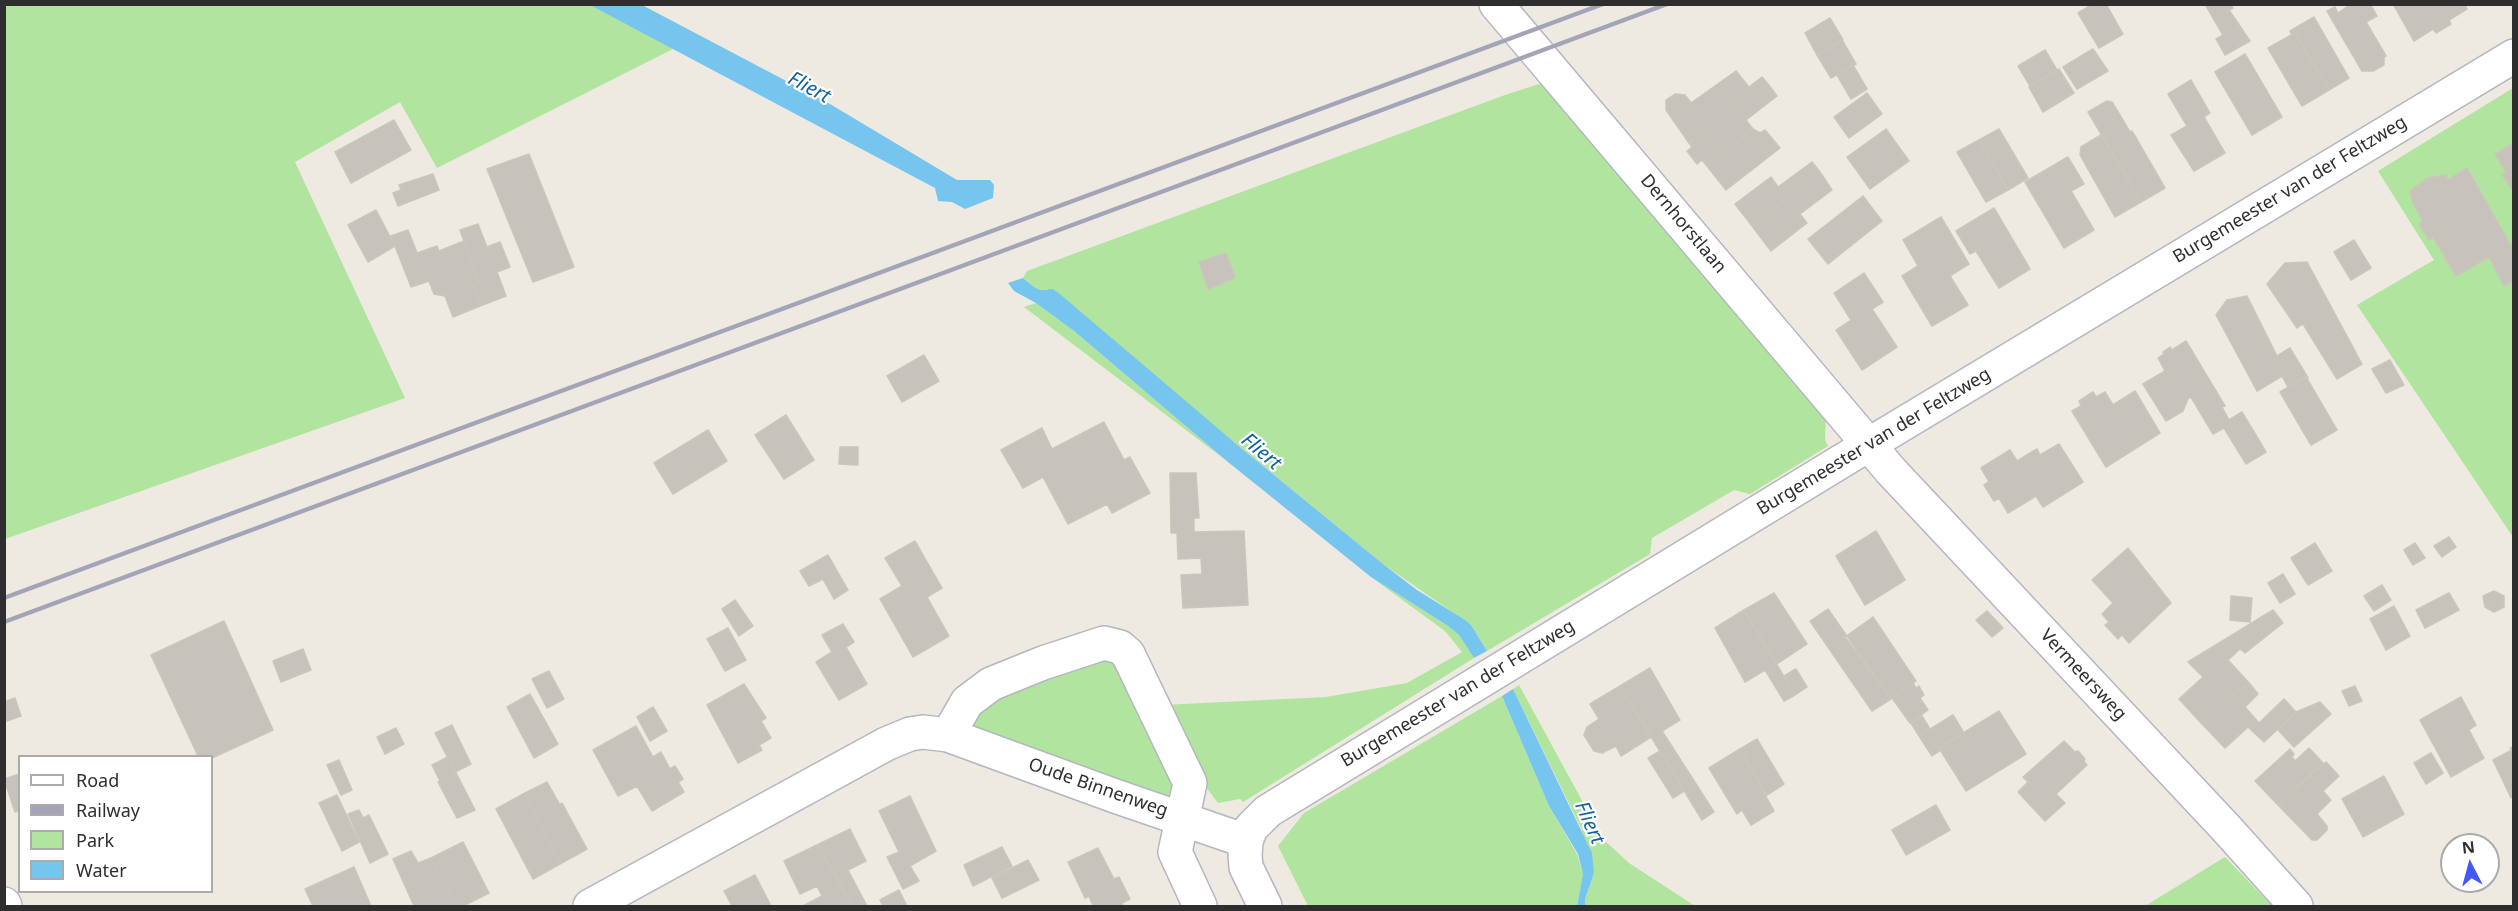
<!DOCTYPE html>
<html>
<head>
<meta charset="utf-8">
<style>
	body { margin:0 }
	#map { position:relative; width:2518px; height:911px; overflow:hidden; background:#eee9e1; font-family:"Noto Sans",sans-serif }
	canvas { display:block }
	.frame { position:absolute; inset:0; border:6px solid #2e2e2e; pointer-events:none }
	.legend { position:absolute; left:18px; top:755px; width:195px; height:138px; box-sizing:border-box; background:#fff; border:2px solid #ababab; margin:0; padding:8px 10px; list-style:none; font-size:18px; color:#2e2e2e }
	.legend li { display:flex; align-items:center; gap:12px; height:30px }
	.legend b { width:30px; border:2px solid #ababab }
	.north { position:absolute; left:2440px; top:833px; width:60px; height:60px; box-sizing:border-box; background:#fff; border:2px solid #ababab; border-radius:50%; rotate:354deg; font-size:16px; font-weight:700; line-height:24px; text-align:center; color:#2e2e2e }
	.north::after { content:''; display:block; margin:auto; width:21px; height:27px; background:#4458f8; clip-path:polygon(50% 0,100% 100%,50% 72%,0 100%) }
</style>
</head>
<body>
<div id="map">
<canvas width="2518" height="911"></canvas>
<div class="frame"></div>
<ul class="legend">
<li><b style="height:8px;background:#fff"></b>Road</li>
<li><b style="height:8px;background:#a3a4b7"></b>Railway</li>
<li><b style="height:16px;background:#b1e49e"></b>Park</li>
<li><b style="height:16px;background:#76c5ee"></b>Water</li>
</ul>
<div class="north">N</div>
</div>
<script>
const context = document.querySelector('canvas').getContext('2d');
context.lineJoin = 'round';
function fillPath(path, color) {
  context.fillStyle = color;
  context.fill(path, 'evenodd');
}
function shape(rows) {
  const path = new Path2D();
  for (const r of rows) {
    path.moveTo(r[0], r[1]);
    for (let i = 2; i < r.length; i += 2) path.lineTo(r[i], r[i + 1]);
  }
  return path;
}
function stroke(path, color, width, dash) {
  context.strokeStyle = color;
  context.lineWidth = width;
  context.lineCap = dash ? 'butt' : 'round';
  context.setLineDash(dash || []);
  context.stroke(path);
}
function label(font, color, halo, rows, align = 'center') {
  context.font = font + ' "Noto Sans",sans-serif';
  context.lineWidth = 4.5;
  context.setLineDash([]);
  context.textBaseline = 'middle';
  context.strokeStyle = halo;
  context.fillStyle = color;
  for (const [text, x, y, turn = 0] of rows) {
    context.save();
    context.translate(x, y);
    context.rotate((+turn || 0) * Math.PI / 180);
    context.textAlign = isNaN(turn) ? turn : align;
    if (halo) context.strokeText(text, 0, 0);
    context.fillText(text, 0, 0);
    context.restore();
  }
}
const green = shape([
	[4,5,590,5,675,48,437,168,400,102,295,162,405,398,5,539],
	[1546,77,1826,412,1825,440,1828,446,1750,494,1734,490,1652,538,1650,554,1487,651,1471,625,1383,564,1047,289,1040,290,1034,287,1023,278,1027,271,1505,95,1539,84],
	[2513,88,2513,537,2357,305,2434,260,2378,171],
	[1036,303,1074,331,1228,462,1024,307],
	[1371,577,1448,626,1459,635,1474,658,1243,802,1240,799,1218,803,1200,779,1163,705,1326,697,1407,683,1462,652,1445,631],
	[1118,655,1180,783,1176,800,969,726,984,695],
	[1519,685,1603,839,1629,863,1695,906,1585,906,1585,899,1594,873,1581,828,1513,689],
	[1502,696,1549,806,1577,854,1583,874,1577,906,1308,906,1278,846,1304,813],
	[2225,857,2272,906,2144,906,2145,906]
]);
const water = shape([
	[590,5,642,5,830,104,957,180,990,180,994,185,993,198,965,209,952,202,938,201,935,188],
	[1023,278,1034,287,1040,290,1053,289,1061,295,1241,448,1383,564,1417,590,1465,620,1471,625,1487,651,1474,658,1459,635,1448,626,1371,577,1228,462,1074,331,1036,303,1014,291,1008,283],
	[1513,689,1592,853,1594,873,1585,899,1585,906,1577,906,1583,874,1578,854,1549,806,1502,696]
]);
const building = shape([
	[2093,4,2106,4,2123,34,2099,48,2078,13,2093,4],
	[2205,4,2231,4,2233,8,2229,10,2250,41,2225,55,2216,39,2223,35,2205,4],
	[2370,4,2377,16,2366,22,2386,56,2384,57,2384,65,2373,71,2362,71,2327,11,2335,7,2338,13,2351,4,2370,4],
	[2393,4,2465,4,2467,9,2449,20,2451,24,2436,33,2433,29,2414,41,2393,4],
	[2314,17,2349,78,2329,90,2295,33,2292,35,2290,31,2314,17],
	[1830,18,1843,40,1817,55,1805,33,1830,18],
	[2295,33,2329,90,2302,106,2268,48,2295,33],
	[1842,40,1856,64,1831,78,1817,55,1842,40],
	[2093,49,2108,71,2077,89,2063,67,2093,49],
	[2045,50,2057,70,2030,86,2018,66,2045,50],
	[2245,54,2282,117,2252,135,2215,72,2245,54],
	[1853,65,1867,89,1851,99,1837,75,1853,65],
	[2059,69,2074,93,2043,112,2029,87,2059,69],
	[1736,71,1749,87,1762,77,1768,84,1689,143,1666,110,1666,100,1675,94,1685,95,1691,103,1736,71],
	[2191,80,2210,113,2204,117,2225,153,2194,171,2171,135,2187,126,2168,94,2191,80],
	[1768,84,1777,96,1746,120,1753,129,1707,166,1702,160,1697,164,1687,151,1692,147,1689,143,1768,84],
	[1867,93,1882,114,1849,138,1834,117,1867,93],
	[2107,101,2112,102,2130,132,2132,131,2165,188,2141,202,2088,112,2107,101],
	[394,120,411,150,351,183,335,152,394,120],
	[1753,129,1760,133,1765,130,1780,148,1726,190,1707,166,1753,129],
	[1886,129,1909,161,1870,189,1847,157,1886,129],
	[1999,129,2028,178,2008,190,1979,140,1999,129],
	[2101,135,2141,202,2115,217,2080,155,2081,147,2101,135],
	[1979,140,2008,190,1986,202,1957,152,1979,140],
	[2514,143,2514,189,2512,190,2502,174,2506,172,2495,154,2514,143],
	[529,154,574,267,533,282,487,169,529,154],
	[2068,157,2084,184,2071,191,2094,230,2064,248,2025,182,2068,157],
	[1812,162,1820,172,1752,226,1735,204,1771,177,1778,187,1812,162],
	[2467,168,2514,251,2514,280,2504,286,2489,257,2456,276,2433,237,2429,240,2419,224,2423,221,2413,203,2410,191,2427,178,2446,175,2448,180,2467,168],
	[1820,172,1832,190,1800,214,1807,223,1771,251,1752,226,1820,172],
	[433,174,439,190,398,206,393,193,401,190,399,185,433,174],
	[1863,196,1882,221,1828,264,1808,239,1863,196],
	[1994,208,2030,269,1999,288,1976,251,1970,254,1956,231,1994,208],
	[376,210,395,246,368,262,348,225,376,210],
	[1941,217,1969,264,1950,276,1968,305,1932,326,1902,276,1918,266,1903,240,1941,217],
	[478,224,487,247,500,242,510,267,497,272,506,296,480,306,474,287,479,282,460,230,478,224],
	[408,230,417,253,437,246,439,251,464,241,479,282,474,287,480,306,453,317,445,296,434,294,429,281,411,287,391,236,408,230],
	[2354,240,2371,268,2351,280,2334,252,2354,240],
	[1226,253,1235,278,1208,289,1199,262,1226,253],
	[2307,262,2362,364,2337,379,2303,324,2297,328,2267,284,2285,263,2307,262],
	[1864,273,1883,302,1872,309,1897,347,1862,370,1836,330,1851,320,1834,293,1864,273],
	[2247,296,2277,356,2290,348,2308,378,2306,377,2288,387,2282,376,2257,391,2216,315,2227,300,2247,296],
	[2186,341,2225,406,2222,407,2229,420,2242,412,2266,452,2246,464,2224,428,2213,434,2191,397,2188,399,2183,411,2166,421,2143,384,2165,371,2158,358,2164,354,2163,352,2170,347,2172,350,2186,341],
	[924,355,939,381,902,402,887,376,924,355],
	[2390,360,2404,385,2386,393,2372,369,2390,360],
	[2306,377,2337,430,2311,445,2280,392,2306,377],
	[2135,391,2160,433,2106,467,2072,411,2081,406,2079,401,2093,392,2096,397,2105,392,2113,405,2135,391],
	[786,415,814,460,784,479,755,435,786,415],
	[1104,422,1124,460,1130,457,1150,493,1112,513,1107,504,1068,524,1043,477,1023,488,1001,450,1042,428,1052,449,1104,422],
	[708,430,727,461,673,494,654,463,708,430],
	[2059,444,2083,482,2043,507,2036,496,2008,513,1999,498,1994,501,1984,485,1989,482,1981,468,2010,450,2017,461,2037,449,2040,455,2059,444],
	[840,447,858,447,858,465,839,464,840,447],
	[1170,473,1196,473,1199,518,1194,518,1194,532,1244,531,1248,605,1183,608,1181,575,1202,574,1201,558,1178,559,1177,533,1171,533,1170,473],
	[1876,531,1905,580,1865,605,1836,556,1876,531],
	[2449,537,2456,547,2442,557,2434,546,2449,537],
	[915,541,942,588,927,597,949,636,913,657,880,599,902,586,885,558,915,541],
	[2315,543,2332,571,2308,585,2291,558,2315,543],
	[2415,543,2425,558,2413,565,2404,550,2415,543],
	[2128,548,2171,603,2129,643,2122,635,2118,639,2105,625,2109,622,2102,614,2113,603,2092,580,2128,548],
	[828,555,848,590,834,599,823,579,809,586,800,571,828,555],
	[2283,574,2295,594,2280,603,2268,583,2283,574],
	[2382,585,2391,600,2374,611,2364,596,2382,585],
	[2494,591,2504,596,2504,607,2494,612,2485,607,2483,596,2494,591],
	[1774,593,1807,644,1777,664,1744,610,1774,593],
	[2449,593,2459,610,2425,628,2416,610,2449,593],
	[2231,596,2252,598,2250,622,2230,620,2231,596],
	[735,600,753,626,739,636,722,609,735,600],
	[2394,606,2410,636,2386,650,2370,619,2394,606],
	[1828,609,1891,699,1872,711,1810,621,1828,609],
	[1744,610,1795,695,1784,701,1765,670,1745,682,1715,628,1744,610],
	[2273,610,2283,623,2245,653,2240,649,2228,660,2250,684,2233,694,2202,724,2179,699,2203,677,2188,662,2273,610],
	[1987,611,2003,628,1992,637,1976,620,1987,611],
	[1873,617,1916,681,1891,699,1845,637,1873,617],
	[224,621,273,730,212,758,198,756,151,655,224,621],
	[843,624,854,642,846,647,867,684,839,700,816,662,832,652,822,635,843,624],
	[728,628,746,660,725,671,707,639,728,628],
	[303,649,311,670,281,682,273,661,303,649],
	[1650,668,1680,720,1662,731,1714,812,1702,820,1620,686,1650,668],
	[1796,669,1807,687,1795,695,1784,676,1796,669],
	[549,671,564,699,547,708,532,679,549,671],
	[1913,683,1916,688,1919,686,1924,695,1920,698,1928,710,1910,723,1892,698,1913,683],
	[744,684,766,718,761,721,771,738,759,745,762,750,738,763,707,705,744,684],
	[2250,684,2258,694,2245,707,2259,723,2284,699,2296,712,2264,742,2248,727,2225,748,2202,724,2233,694,2250,684],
	[1620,686,1651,737,1621,756,1616,746,1602,753,1594,751,1584,735,1587,727,1599,719,1590,704,1620,686],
	[2355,686,2362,701,2349,706,2342,691,2355,686],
	[530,694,558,744,534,758,507,707,530,694],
	[2461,697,2476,725,2469,730,2484,758,2451,777,2420,720,2461,697],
	[15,698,21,716,4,722,4,702,15,698],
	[2320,702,2331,714,2294,747,2278,730,2296,712,2320,702],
	[653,707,667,731,650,741,637,717,653,707],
	[1999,711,2026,754,1966,791,1939,748,1999,711],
	[1953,715,1964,733,1939,748,1941,750,1932,756,1919,736,1953,715],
	[1922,716,1930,729,1919,736,1911,723,1922,716],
	[452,725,471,764,455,772,435,733,452,725],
	[636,726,653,757,661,752,670,769,675,766,683,779,678,782,684,792,652,811,637,786,618,796,593,750,636,726],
	[396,728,404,744,385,754,377,737,396,728],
	[1757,739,1784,784,1767,795,1740,749,1757,739],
	[2064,741,2075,752,2078,751,2085,759,2084,762,2087,765,2056,794,2065,803,2045,821,2018,792,2028,782,2023,777,2064,741],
	[2514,747,2514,796,2511,798,2493,760,2512,750,2510,748,2514,747],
	[2309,748,2323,763,2278,805,2255,781,2290,749,2294,754,2292,757,2295,761,2309,748],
	[1740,749,1774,811,1751,825,1742,810,1737,814,1709,768,1740,749],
	[1660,751,1684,791,1673,798,1648,758,1660,751],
	[2431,753,2443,773,2426,784,2414,763,2431,753],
	[448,757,475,810,457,818,438,782,440,781,432,765,448,757],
	[339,760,352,790,341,795,327,765,339,760],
	[2326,762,2339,776,2323,791,2331,800,2317,814,2327,826,2327,830,2317,840,2312,840,2278,805,2326,762],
	[20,774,20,810,15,812,4,779,20,774],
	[2384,776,2404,814,2363,837,2342,799,2384,776],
	[547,782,560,805,562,803,587,849,560,864,525,793,547,782],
	[525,793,560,864,533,879,496,809,525,793],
	[337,795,359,842,342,851,319,803,337,795],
	[910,796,936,851,910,866,919,881,903,889,887,857,899,852,879,811,910,796],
	[1936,805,1950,830,1906,855,1892,830,1936,805],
	[359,810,363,818,369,815,388,854,370,863,348,814,359,810],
	[850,829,866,861,848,870,867,906,852,906,817,845,850,829],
	[463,842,489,893,463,906,456,906,431,858,463,842],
	[817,845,843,889,852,906,803,906,822,896,817,886,800,894,784,861,817,845],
	[1002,847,1012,866,973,886,964,865,1002,847],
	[1098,848,1114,879,1119,877,1130,899,1122,903,1123,906,1093,906,1089,896,1085,898,1068,862,1098,848],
	[411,851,418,863,431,858,456,906,414,906,393,859,411,851],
	[1028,860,1039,880,1002,898,992,878,1028,860],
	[354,867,371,906,313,906,305,889,354,867],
	[755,875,771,906,732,906,724,891,755,875],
	[899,890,907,906,883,906,880,900,899,890]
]);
const minor = shape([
	[1496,4,1891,471,2226,828,2296,906],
	[948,735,967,702,991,684,1043,663,1104,643,1120,647,1128,654,1190,783,1175,852,1200,906],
	[4,904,5,906],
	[590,906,886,744,910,734,923,732,948,735,1115,796,1246,841],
	[1265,906,1246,867,1245,855,1246,841,1251,828,1268,811,1868,445,2514,56]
]);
const rail = shape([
	[4,598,1603,4],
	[4,622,1667,4]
]);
const streetNames = [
	["Burgemeester van der Feltzweg",2290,190,-31],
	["Dernhorstlaan",1683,224,50],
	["Burgemeester van der Feltzweg",1874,442,-31],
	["Vermeersweg",2083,675,47],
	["Burgemeester van der Feltzweg",1458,694,-31],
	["Oude Binnenweg",1098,788,19]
];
const waterNames = [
	["Fliert",809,88,28],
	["Fliert",1261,452,40],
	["Fliert",1589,823,66]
];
fillPath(green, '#b1e49e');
fillPath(water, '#76c5ee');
fillPath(building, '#c7c3bc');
stroke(building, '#cac6ba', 1.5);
stroke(minor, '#b4b6c0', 36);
stroke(minor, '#fff', 33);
stroke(rail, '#a3a4b7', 4.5);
label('18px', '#2e2e2e', '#fff', streetNames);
label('italic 20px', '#0f63a0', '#fff', waterNames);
</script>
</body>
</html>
